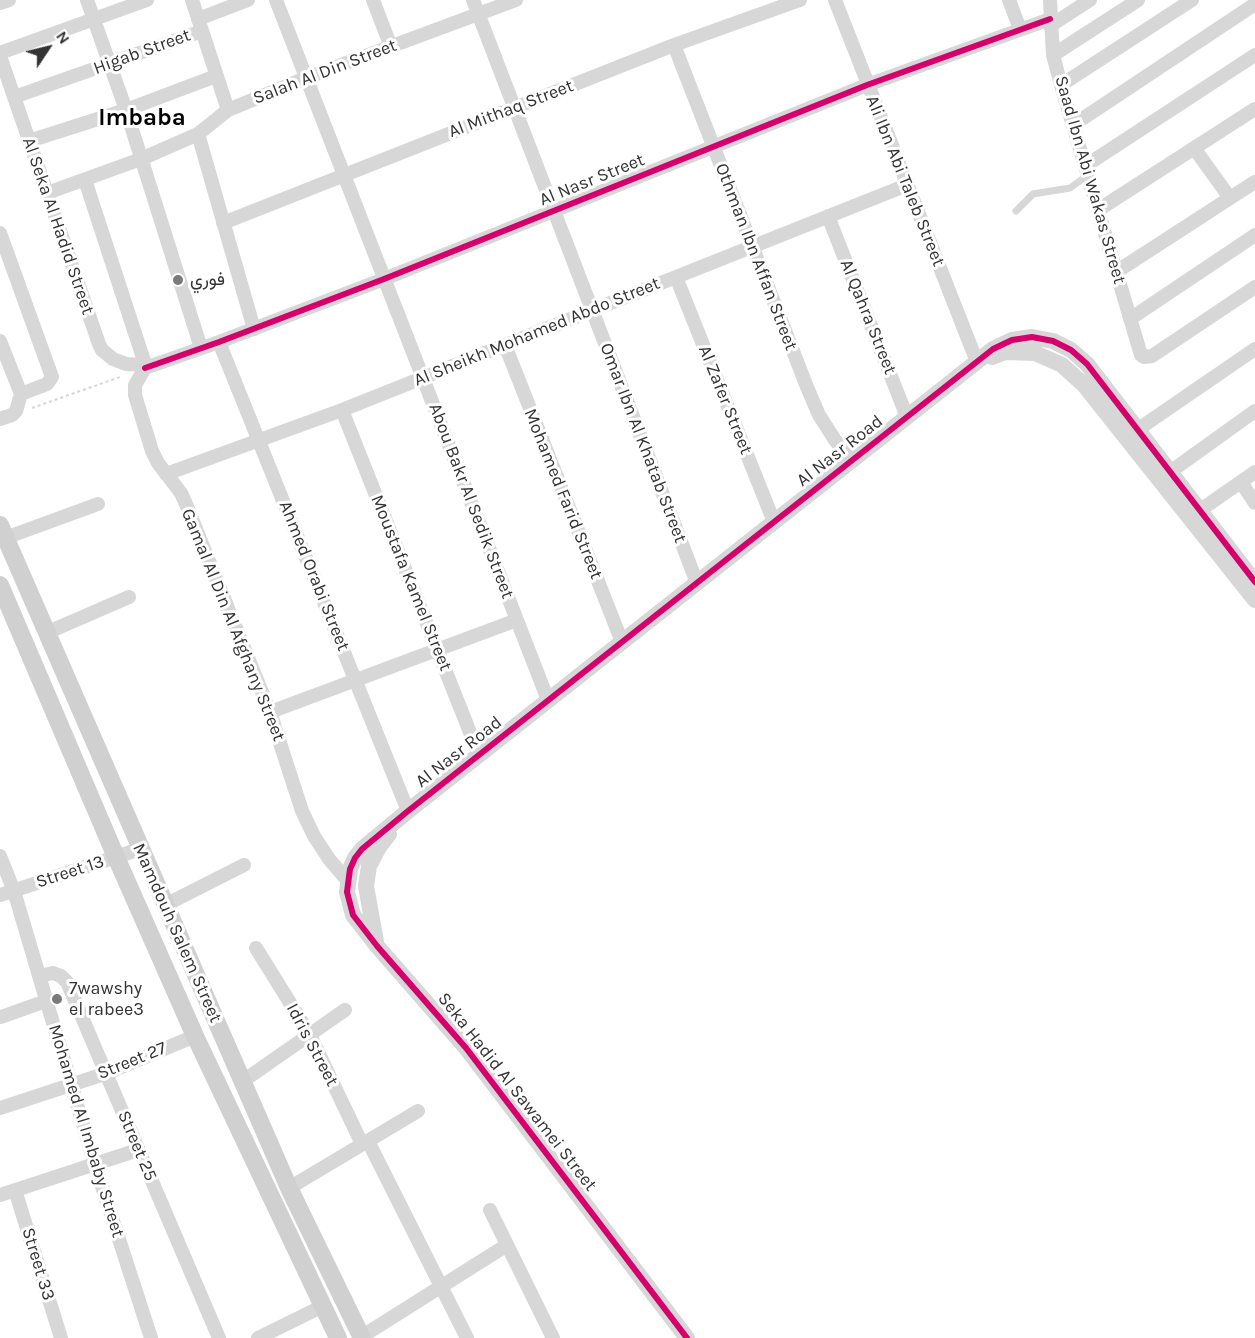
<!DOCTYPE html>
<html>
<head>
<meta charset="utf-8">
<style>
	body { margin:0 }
	#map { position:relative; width:1255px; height:1338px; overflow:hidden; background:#fff; font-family:Karla,sans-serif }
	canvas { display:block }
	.north { position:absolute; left:18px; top:18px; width:60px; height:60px; -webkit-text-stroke:4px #fff; paint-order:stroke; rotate:55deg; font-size:16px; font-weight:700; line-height:24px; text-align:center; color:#333 }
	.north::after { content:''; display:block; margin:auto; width:21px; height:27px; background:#333; clip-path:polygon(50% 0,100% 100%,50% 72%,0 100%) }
</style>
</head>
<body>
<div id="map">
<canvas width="1255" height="1338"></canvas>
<div class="north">N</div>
</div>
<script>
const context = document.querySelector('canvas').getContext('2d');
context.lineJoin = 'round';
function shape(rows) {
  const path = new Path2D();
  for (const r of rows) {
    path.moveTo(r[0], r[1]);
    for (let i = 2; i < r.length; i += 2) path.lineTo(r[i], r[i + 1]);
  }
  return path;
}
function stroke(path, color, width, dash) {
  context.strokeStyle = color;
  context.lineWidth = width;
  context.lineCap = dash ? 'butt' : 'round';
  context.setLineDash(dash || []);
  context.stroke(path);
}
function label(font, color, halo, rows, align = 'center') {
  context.font = font + ' Karla,Vazirmatn,sans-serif';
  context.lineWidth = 6;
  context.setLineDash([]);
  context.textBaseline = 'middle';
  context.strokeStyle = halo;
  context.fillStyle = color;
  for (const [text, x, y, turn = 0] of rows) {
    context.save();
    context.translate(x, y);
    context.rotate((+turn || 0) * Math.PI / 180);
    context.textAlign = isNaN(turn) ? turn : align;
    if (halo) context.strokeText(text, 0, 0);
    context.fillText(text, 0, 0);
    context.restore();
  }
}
const path = shape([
	[32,408,120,377]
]);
const service = shape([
	[1016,211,1033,194,1070,188,1088,175]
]);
const minor = shape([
	[87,0,126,110,201,348],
	[192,0,228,110],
	[276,0,548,700],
	[373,0,391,47],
	[473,0,697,583],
	[835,0,977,362],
	[1009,0,1020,29],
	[1050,0,1053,55,1061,85,1141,355,1144,357,1152,356,1255,287],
	[0,3,9,0],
	[198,19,248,0],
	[1050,26,1090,0],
	[674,45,807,387,819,415,835,440,851,461],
	[0,53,147,0],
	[1053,55,1138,0],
	[0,56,99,344,102,350,113,359,126,364,143,365,145,368],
	[1061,85,1192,0],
	[14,97,202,31],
	[1073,125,1255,4],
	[198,134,254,329],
	[29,141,126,110,216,76],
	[1194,148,1230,198],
	[1085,166,1255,55],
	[85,180,146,367],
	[47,193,141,159,198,134,228,110,306,78,516,0],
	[1098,210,1255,109],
	[828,216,907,417],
	[223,223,674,45,800,0],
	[0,233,52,377,47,384,21,394],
	[1116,272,1255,182],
	[676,277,774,522],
	[1130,319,1255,235],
	[0,341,21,394,16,411,12,415,0,419],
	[219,342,408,811],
	[505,345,622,642],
	[145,368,219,342,384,279,867,85,1050,19],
	[145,368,135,385,135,395,152,451,158,463,181,493,186,504,270,712,302,811,314,836,329,859,347,880],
	[342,410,479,755],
	[1137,430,1255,349],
	[1170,472,1255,411],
	[166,474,342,410,907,185],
	[1241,482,1255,503],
	[1199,511,1255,472],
	[5,538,98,504],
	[46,633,129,597],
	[270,712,517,620],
	[0,856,14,891,95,1165,151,1338],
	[0,895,140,849],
	[165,905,244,865],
	[256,948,310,1035,362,1144],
	[39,976,53,973,61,976,67,982,219,1338],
	[1,1017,46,1001],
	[243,1081,345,1010],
	[0,1108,107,1073,195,1036],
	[368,1141,467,1338],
	[289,1188,418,1111],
	[15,1190,61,1338],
	[0,1195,138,1150],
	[490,1210,553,1338],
	[361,1337,507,1245],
	[258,1338,321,1307]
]);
const tertiary = shape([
	[992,357,1005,352,1035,353,1062,365,1084,385,1255,600],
	[376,942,366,886,369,866,379,847,389,834],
	[687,1338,466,1048,377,946,353,915,347,892,350,869,355,858,362,849,408,811,993,349,1012,340,1032,337,1053,341,1071,350,1087,364,1255,582]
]);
const secondary = shape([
	[0,525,289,1188,362,1338],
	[0,585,116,857,195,1036,338,1338]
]);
const cycleway = shape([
	[145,368,219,342,384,279,867,85,1050,19],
	[687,1338,466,1048,377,946,353,915,347,892,350,869,355,858,362,849,408,811,993,349,1012,340,1032,337,1053,341,1071,350,1087,364,1255,582]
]);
const markers = [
	[178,280,6,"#7a7a7a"],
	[57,999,6,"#7a7a7a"]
];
const streetNames = [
	["Higab Street",142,52,-20],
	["Salah Al Din Street",325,72,-21],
	["Al Mithaq Street",511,109,-21],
	["Al Nasr Street",592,180,-22],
	["Saad Ibn Abi Wakas Street",1090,180,74],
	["Ali Ibn Abi Taleb Street",905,181,68],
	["Al Seka Al Hadid Street",58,226,71],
	["Othman Ibn Affan Street",756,257,69],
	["Al Qahra Street",868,317,68],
	["Al Sheikh Mohamed Abdo Street",537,332,-22],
	["Al Zafer Street",725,400,68],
	["Omar Ibn Al Khatab Street",643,443,69],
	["Al Nasr Road",840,451,-38],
	["Mohamed Farid Street",563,494,68],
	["Abou Bakr Al Sedik Street",471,501,69],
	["Ahmed Orabi Street",314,576,68],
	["Moustafa Kamel Street",411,583,68],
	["Gamal Al Din Al Afghany Street",233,625,68],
	["Al Nasr Road",459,752,-38],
	["Street 13",70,872,-18],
	["Mamdouh Salem Street",177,933,66],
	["Idris Street",312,1045,62],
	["Street 27",132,1061,-22],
	["Seka Hadid Al Sawamei Street",517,1092,52],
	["Mohamed Al Imbaby Street",86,1131,73],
	["Street 25",137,1146,67],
	["Street 33",38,1264,73]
];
const poiNames = [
	["فوري",190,280],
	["7wawshy",69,989],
	["el rabee3",69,1010]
];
const districtNames = [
	["Imbaba",142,118]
];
stroke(path, '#d6d6d6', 2, [3, 3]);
stroke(service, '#d7d7d7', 7);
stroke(minor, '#d7d7d7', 14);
stroke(tertiary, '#d7d7d7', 16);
stroke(secondary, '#d0d0d0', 18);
stroke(cycleway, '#d6006c', 6);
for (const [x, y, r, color] of markers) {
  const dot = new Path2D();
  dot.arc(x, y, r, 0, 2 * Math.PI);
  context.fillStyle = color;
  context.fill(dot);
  stroke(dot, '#fff', 2);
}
label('18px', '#333', '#fff', streetNames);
label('18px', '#333', '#fff', poiNames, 'left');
label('bold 24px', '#000', '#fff', districtNames);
</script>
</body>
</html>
